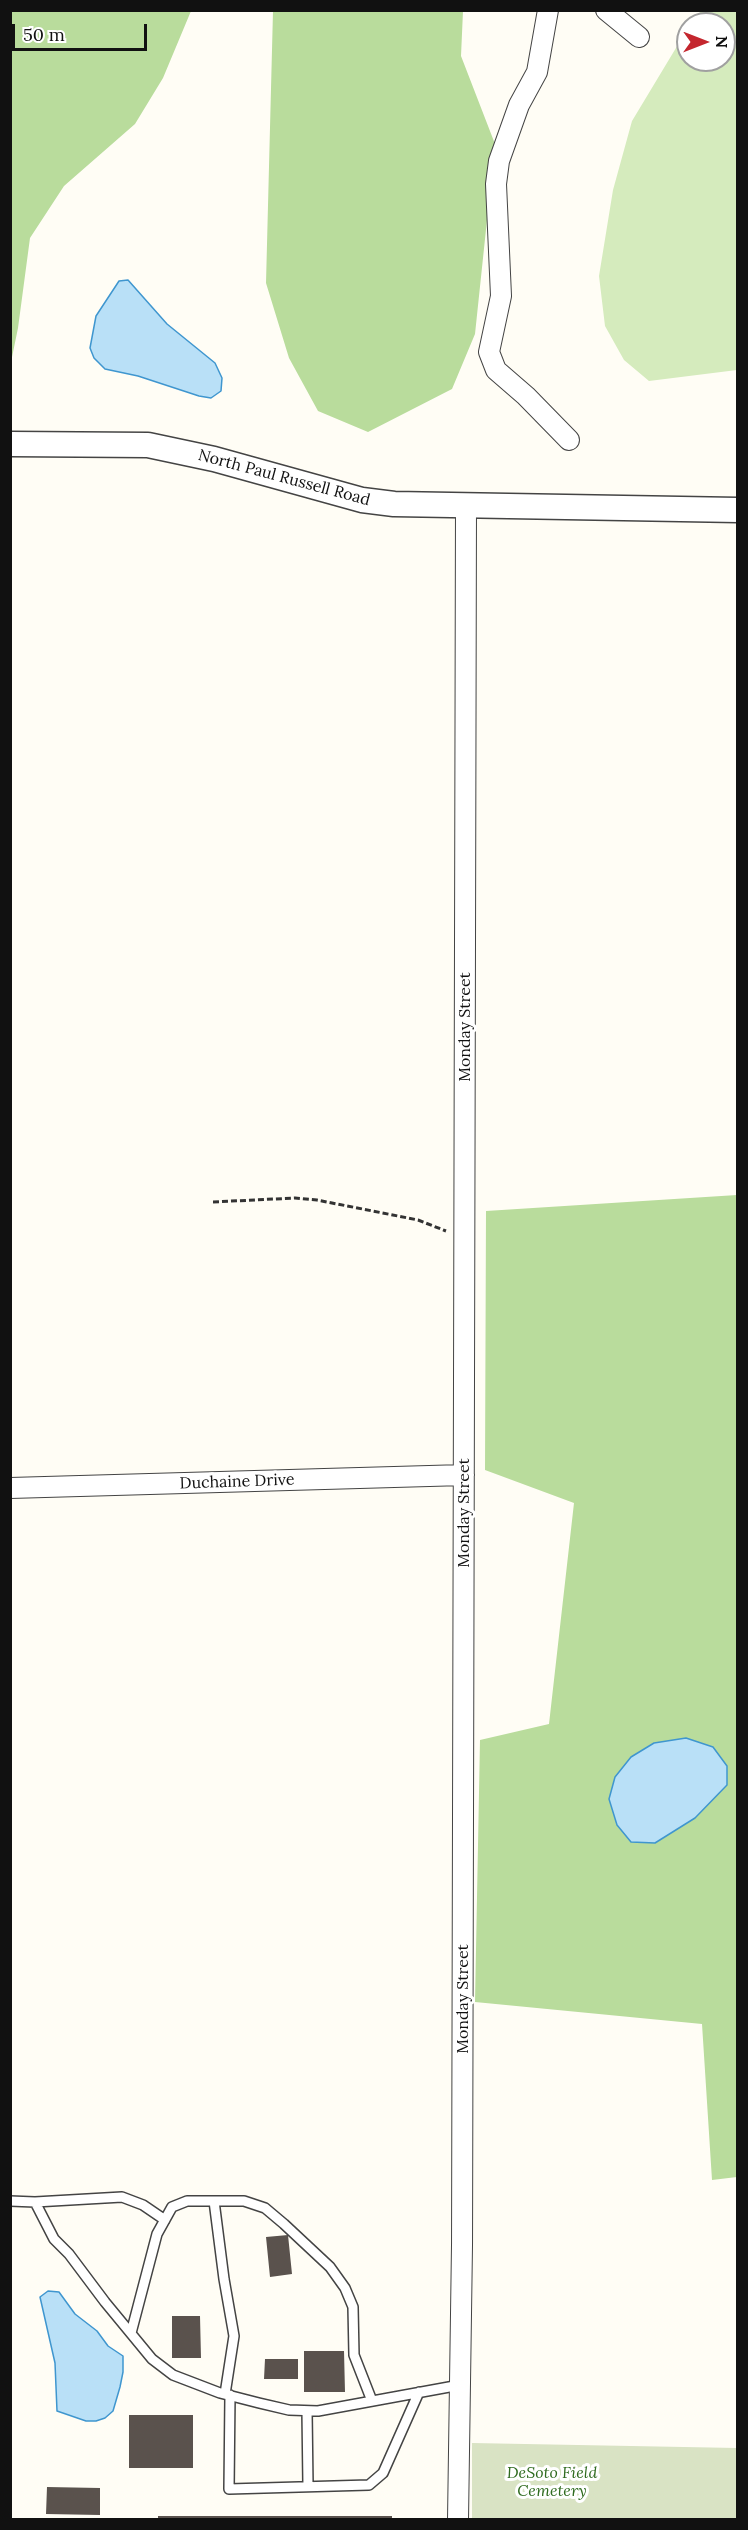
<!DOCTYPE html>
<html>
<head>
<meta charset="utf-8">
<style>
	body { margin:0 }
	#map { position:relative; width:748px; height:2530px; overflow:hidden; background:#fffdf5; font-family:Lora,serif }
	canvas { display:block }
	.frame { position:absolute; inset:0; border:12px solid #111; pointer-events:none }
	.north { position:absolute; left:676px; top:12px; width:60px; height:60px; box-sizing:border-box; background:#fff; border:2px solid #a0a0a0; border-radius:50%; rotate:90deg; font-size:16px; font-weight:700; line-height:24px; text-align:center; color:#111 }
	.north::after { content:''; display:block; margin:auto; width:21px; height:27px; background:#c4262e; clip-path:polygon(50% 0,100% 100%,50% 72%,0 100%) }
	.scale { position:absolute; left:12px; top:24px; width:135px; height:27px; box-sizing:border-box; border:3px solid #111; border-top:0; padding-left:8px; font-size:18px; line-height:21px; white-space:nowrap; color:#111; -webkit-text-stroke:4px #fff; paint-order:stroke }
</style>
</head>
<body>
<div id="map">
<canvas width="748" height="2530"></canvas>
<div class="frame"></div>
<div class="north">N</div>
<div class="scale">50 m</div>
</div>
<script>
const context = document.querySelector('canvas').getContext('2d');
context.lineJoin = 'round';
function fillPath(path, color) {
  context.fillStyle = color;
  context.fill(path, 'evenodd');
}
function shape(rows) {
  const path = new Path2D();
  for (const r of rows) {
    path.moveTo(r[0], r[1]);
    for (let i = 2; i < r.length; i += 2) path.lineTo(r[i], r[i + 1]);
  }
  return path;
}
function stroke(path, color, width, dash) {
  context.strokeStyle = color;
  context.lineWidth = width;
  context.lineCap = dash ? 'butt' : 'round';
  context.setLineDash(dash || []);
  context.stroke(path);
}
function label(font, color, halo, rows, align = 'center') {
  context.font = font + ' Lora,serif';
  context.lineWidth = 6;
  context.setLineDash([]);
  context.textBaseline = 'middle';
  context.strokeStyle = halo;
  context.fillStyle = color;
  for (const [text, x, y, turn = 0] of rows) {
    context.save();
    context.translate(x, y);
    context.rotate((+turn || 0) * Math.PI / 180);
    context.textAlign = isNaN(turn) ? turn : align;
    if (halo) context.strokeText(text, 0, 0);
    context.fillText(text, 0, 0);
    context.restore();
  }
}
const green = shape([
	[701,11,737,11,737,370,649,381,624,360,605,326,599,276,613,190,632,121,688,28,688,60,724,60,724,24,691,24]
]);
const forest = shape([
	[11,10,191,11,163,78,135,124,64,186,30,238,18,328,11,362],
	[273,11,463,11,461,56,495,144,475,334,452,389,368,432,318,411,289,358,266,283],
	[737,1195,737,2177,712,2180,702,2024,475,2002,480,1740,549,1724,574,1503,485,1470,486,1211]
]);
const cemetery = shape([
	[472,2443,737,2448,737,2519,472,2519]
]);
const water = shape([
	[128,280,167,324,215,363,222,378,221,391,211,398,199,396,138,376,105,369,94,358,90,348,96,316,119,281,128,280],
	[686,1738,713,1747,727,1766,727,1785,695,1818,655,1843,631,1842,617,1825,609,1799,615,1777,631,1757,654,1743,686,1738],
	[48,2291,59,2292,75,2314,97,2331,108,2346,123,2356,123,2372,120,2387,113,2411,105,2418,96,2421,86,2421,57,2411,55,2363,40,2297,48,2291]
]);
const building = shape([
	[288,2235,292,2274,270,2277,266,2237],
	[172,2316,200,2316,201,2358,172,2358],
	[304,2351,344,2351,345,2392,304,2392],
	[265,2359,298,2359,298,2379,264,2379],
	[129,2415,193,2415,193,2468,129,2468],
	[47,2487,100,2488,100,2515,46,2514],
	[158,2516,392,2516,392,2520,158,2520]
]);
const path = shape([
	[213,1202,295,1198,317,1200,418,1220,446,1231]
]);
const service = shape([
	[10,2201,35,2202],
	[214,2201,224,2279,234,2336,225,2394],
	[165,2220,143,2205,122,2197,35,2202,54,2239,69,2254,105,2302,152,2359,173,2375,220,2393,259,2403,289,2410,318,2411,460,2385],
	[131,2333,157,2234,172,2207,187,2201,244,2201,265,2208,284,2224,330,2267,345,2288,353,2307,354,2355,372,2401],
	[230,2395,229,2489,369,2485,383,2473,419,2392],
	[307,2411,308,2486]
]);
const minor = shape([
	[548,10,537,72,519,105,499,161,496,184,501,296,489,352,496,370,526,396,569,440],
	[606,10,639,37],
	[10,1488,464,1475],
	[458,2520,462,2245,466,506]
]);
const tertiary = shape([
	[10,444,148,445,214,459,362,500,394,504,738,510]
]);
const streetNames = [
	["North Paul Russell Road",284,478,15],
	["Monday Street",465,1027,-90],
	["Duchaine Drive",237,1482,-2],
	["Monday Street",464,1513,-90],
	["Monday Street",463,1999,-90]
];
const parkNames = [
	["DeSoto Field",552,2473],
	["Cemetery",552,2491]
];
fillPath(green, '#d5ebbd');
fillPath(forest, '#b9dc9c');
fillPath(cemetery, '#d9e3c4');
fillPath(water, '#b9e0f7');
stroke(water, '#3f96cf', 1.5);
fillPath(building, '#5a524d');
stroke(service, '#444', 12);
stroke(minor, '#444', 22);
stroke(tertiary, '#444', 27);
stroke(path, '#333', 3, [6, 3]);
stroke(service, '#fff', 9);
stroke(minor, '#fff', 20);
stroke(tertiary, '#fff', 24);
label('16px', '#111', '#fff', streetNames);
label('italic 16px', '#2f6b1f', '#fff', parkNames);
</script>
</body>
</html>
